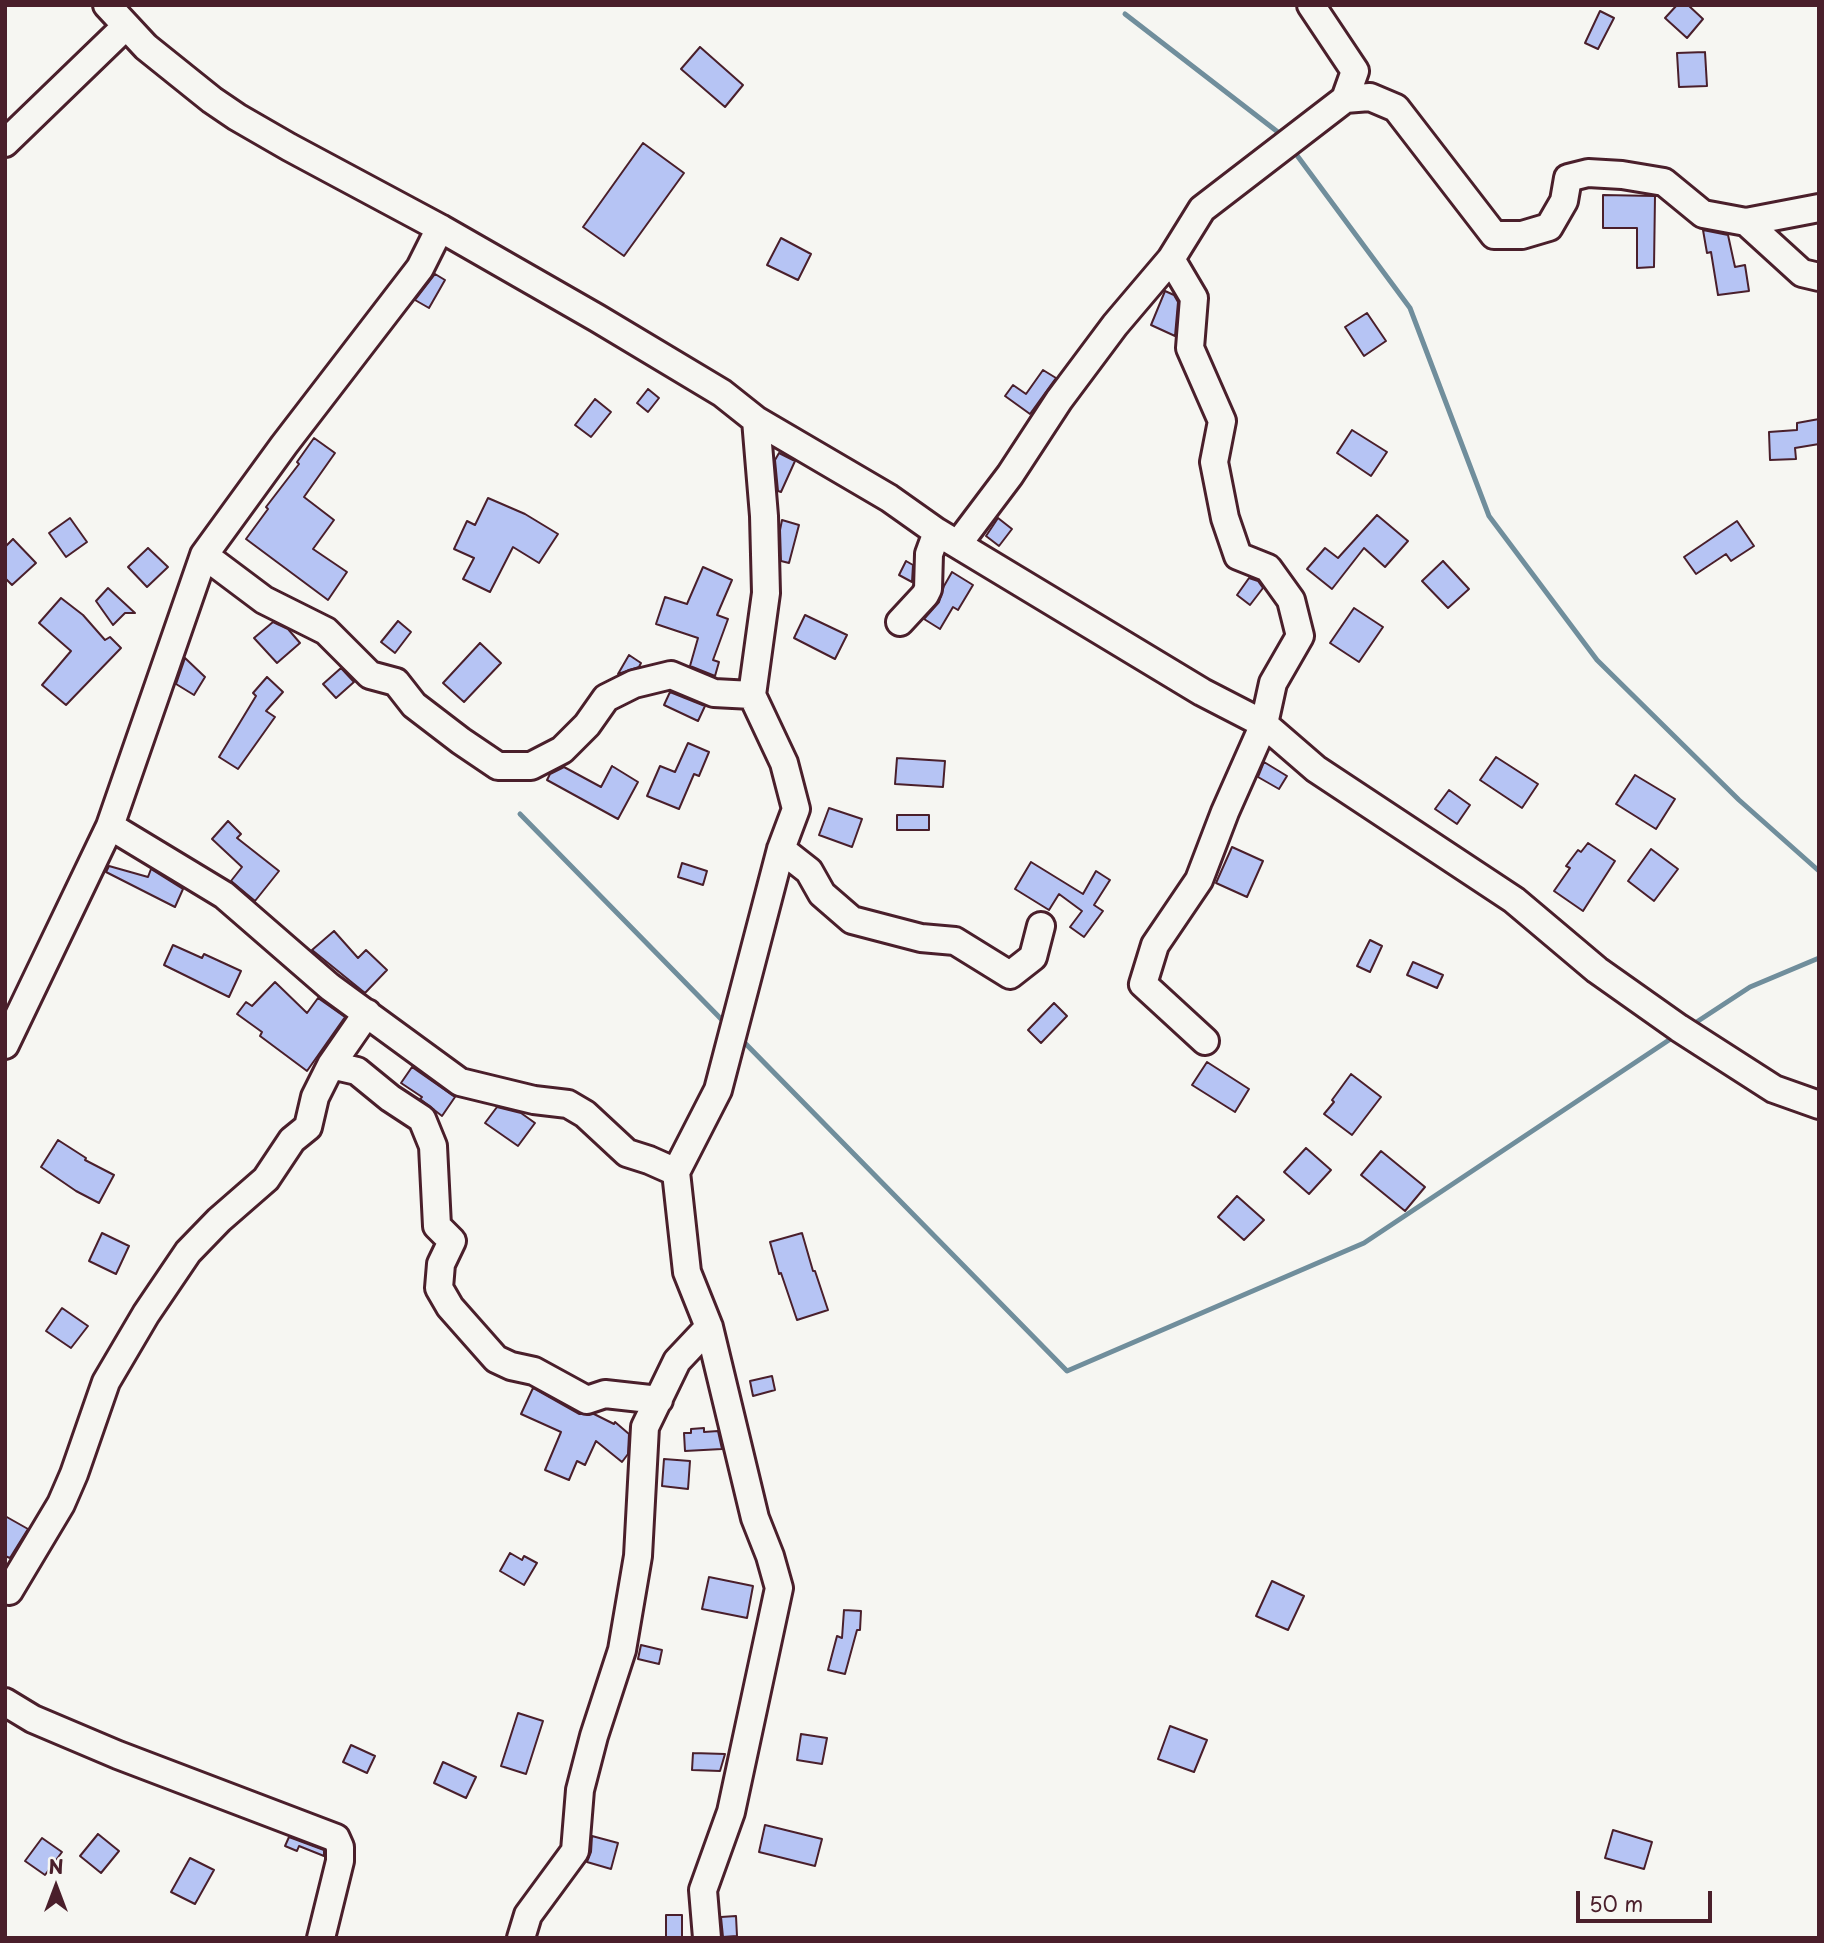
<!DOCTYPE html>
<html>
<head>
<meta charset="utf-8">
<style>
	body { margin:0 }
	#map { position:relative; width:1824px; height:1943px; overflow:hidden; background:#f6f6f2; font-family:"Playpen Sans",sans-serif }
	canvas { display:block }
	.frame { position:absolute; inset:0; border:7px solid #4a1f2b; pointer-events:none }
	.north { position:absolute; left:21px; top:1852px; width:70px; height:70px; -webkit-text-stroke:5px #f6f6f2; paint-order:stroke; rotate:0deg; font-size:19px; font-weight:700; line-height:28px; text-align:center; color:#4a1f2b }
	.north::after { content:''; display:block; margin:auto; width:24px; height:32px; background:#4a1f2b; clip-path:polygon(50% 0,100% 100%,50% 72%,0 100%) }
	.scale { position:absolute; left:1576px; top:1891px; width:136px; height:32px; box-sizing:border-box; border:4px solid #4a1f2b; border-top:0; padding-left:9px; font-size:21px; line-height:24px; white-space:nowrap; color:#4a1f2b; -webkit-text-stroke:5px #f6f6f2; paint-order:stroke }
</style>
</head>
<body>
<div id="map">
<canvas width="1824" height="1943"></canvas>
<div class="frame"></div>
<div class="north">N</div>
<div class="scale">50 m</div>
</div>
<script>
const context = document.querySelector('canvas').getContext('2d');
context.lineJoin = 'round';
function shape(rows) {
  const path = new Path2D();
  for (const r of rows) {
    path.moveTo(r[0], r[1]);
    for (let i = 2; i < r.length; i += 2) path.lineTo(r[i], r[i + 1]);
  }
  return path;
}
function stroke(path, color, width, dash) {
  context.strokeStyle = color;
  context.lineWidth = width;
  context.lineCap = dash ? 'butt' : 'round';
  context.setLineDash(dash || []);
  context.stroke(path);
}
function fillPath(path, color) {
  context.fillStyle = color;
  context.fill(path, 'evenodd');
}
const stream = shape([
	[1125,14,1283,136],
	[1293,150,1410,308,1489,516,1597,660,1739,800,1819,871],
	[520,814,726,1024],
	[1692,1025,1750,987,1819,958],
	[740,1038,1067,1371,1364,1243,1675,1036]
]);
const building = shape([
	[1677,5,1688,5,1703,19,1687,38,1665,18,1677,5],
	[1600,11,1614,18,1598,49,1585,43,1600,11],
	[700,47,743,85,725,107,681,69,700,47],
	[1705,52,1707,86,1679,87,1677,53,1705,52],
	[643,143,684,173,624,256,583,227,643,143],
	[1603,195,1655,196,1654,267,1637,268,1637,228,1603,228,1603,195],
	[1703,230,1728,235,1735,267,1745,265,1749,291,1718,295,1711,252,1707,253,1703,230],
	[781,238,811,254,798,280,767,265,781,238],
	[435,274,445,280,429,308,415,300,435,274],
	[1165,291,1174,295,1178,302,1175,336,1151,325,1165,291],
	[1367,313,1386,341,1364,356,1345,327,1367,313],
	[1043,370,1056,378,1030,414,1005,396,1013,385,1026,394,1043,370],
	[648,389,659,398,648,412,637,403,648,389],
	[595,399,611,412,591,437,575,425,595,399],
	[1819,419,1819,444,1795,448,1796,459,1770,460,1769,432,1797,430,1797,423,1819,419],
	[1352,430,1387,452,1371,476,1337,453,1352,430],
	[314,438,335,453,304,497,334,520,313,549,347,572,328,600,246,539,268,509,266,507,299,464,297,462,314,438],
	[779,453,795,461,781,492,778,491,775,460,779,453],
	[488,498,525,514,558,534,539,563,513,547,490,592,463,579,474,558,454,549,467,521,475,525,488,498],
	[1377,515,1408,541,1385,567,1364,548,1332,589,1307,569,1325,548,1338,558,1377,515],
	[70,518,87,542,66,557,49,533,70,518],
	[998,518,1012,529,999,546,986,536,998,518],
	[782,520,799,525,789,563,781,561,780,530,782,520],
	[1737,521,1754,546,1731,561,1726,554,1696,574,1684,557,1737,521],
	[13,539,36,563,12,585,5,578,5,547,13,539],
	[148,548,168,567,147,587,128,567,148,548],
	[906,561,913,565,912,582,899,575,906,561],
	[1443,561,1469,589,1448,608,1422,581,1443,561],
	[703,567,732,580,717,615,728,619,713,660,719,662,715,676,690,666,698,638,656,624,665,597,687,604,703,567],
	[952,572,973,585,958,610,953,607,940,629,924,619,939,602,944,586,952,572],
	[1249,578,1258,581,1263,588,1250,605,1237,595,1249,578],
	[108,588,135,613,125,613,113,625,96,601,108,588],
	[61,598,83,615,105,640,110,637,121,648,66,705,42,685,71,651,39,623,61,598],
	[1354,608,1383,627,1359,662,1330,643,1354,608],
	[805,615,847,635,835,659,794,638,805,615],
	[398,621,411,632,395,653,381,642,398,621],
	[273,622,288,629,300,643,277,663,254,638,273,622],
	[480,643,501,663,464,702,443,683,480,643],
	[629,655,641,663,639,667,618,674,629,655],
	[185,658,205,677,194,695,176,684,185,658],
	[341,668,354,682,336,698,323,684,341,668],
	[267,677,283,692,266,711,275,717,238,769,219,757,256,696,253,693,267,677],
	[670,692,705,706,698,721,664,705,670,692],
	[688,743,709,752,699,776,694,774,679,809,647,796,660,766,675,772,688,743],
	[1496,757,1538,784,1522,808,1480,780,1496,757],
	[897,758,945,761,943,787,895,784,897,758],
	[1264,762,1287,776,1279,789,1258,777,1264,762],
	[612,766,638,782,618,819,547,780,550,774,564,767,601,787,612,766],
	[1635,775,1675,799,1656,829,1616,804,1635,775],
	[1449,790,1470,805,1457,824,1435,809,1449,790],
	[829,808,862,819,852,847,819,835,829,808],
	[897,815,929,815,929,830,897,830,897,815],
	[228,821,241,834,237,838,279,871,255,901,231,881,242,867,212,839,228,821],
	[1588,843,1615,861,1583,911,1554,891,1570,868,1566,866,1578,850,1581,852,1588,843],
	[1232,847,1263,861,1247,897,1216,883,1232,847],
	[1651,849,1678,869,1654,901,1628,881,1651,849],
	[1031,862,1083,894,1096,871,1110,880,1094,905,1103,911,1084,937,1070,927,1082,911,1059,894,1049,910,1015,889,1031,862],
	[682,863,707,871,703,885,678,877,682,863],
	[109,866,148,877,151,869,183,889,175,907,106,872,109,866],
	[334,931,358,958,366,950,387,970,365,993,312,950,334,931],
	[1370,940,1382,946,1370,972,1357,966,1370,940],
	[173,945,202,958,204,954,241,971,229,997,164,965,173,945],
	[1413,962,1443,975,1437,988,1407,975,1413,962],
	[275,982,307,1013,318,998,345,1017,307,1071,260,1036,262,1032,237,1014,246,1002,252,1006,275,982],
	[1054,1003,1067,1016,1041,1043,1028,1030,1054,1003],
	[1207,1062,1249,1089,1235,1112,1192,1085,1207,1062],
	[412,1067,455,1097,442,1116,420,1099,422,1097,401,1083,412,1067],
	[1351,1074,1381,1097,1352,1135,1324,1114,1334,1102,1332,1100,1351,1074],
	[497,1107,521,1113,535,1123,518,1146,485,1123,497,1107],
	[58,1140,86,1158,85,1160,114,1175,99,1203,76,1191,41,1167,58,1140],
	[1306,1148,1331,1170,1309,1194,1284,1172,1306,1148],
	[1381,1151,1425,1187,1405,1211,1361,1175,1381,1151],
	[1237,1196,1264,1220,1244,1240,1218,1217,1237,1196],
	[102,1233,129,1246,116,1274,89,1261,102,1233],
	[802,1233,813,1271,815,1271,828,1310,797,1320,781,1273,779,1274,770,1242,802,1233],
	[62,1308,88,1326,71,1348,46,1331,62,1308],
	[772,1376,775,1390,753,1396,750,1381,772,1376],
	[533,1388,579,1414,594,1414,614,1424,615,1422,629,1434,628,1454,622,1462,596,1441,585,1465,577,1461,569,1480,545,1470,561,1432,521,1414,533,1388],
	[704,1428,704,1432,718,1431,722,1449,685,1451,684,1433,691,1433,691,1429,704,1428],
	[664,1459,690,1461,688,1489,662,1486,664,1459],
	[5,1516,28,1529,10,1558,5,1556,5,1516],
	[510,1553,522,1560,524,1556,537,1563,524,1585,500,1571,510,1553],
	[709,1577,753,1586,747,1618,702,1609,709,1577],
	[1272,1581,1304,1596,1288,1630,1256,1616,1272,1581],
	[844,1610,861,1611,860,1630,857,1630,845,1674,828,1670,837,1636,842,1638,844,1610],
	[641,1645,662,1650,659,1664,638,1659,641,1645],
	[518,1713,543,1721,526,1774,501,1766,518,1713],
	[1170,1726,1207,1740,1194,1772,1158,1759,1170,1726],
	[801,1734,827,1738,822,1764,797,1760,801,1734],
	[351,1745,375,1756,367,1773,343,1762,351,1745],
	[693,1753,725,1754,720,1771,692,1770,693,1753],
	[443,1762,476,1777,466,1798,434,1783,443,1762],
	[765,1825,822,1839,815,1866,759,1852,765,1825],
	[1613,1830,1652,1842,1644,1869,1605,1858,1613,1830],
	[98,1834,119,1851,101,1873,80,1856,98,1834],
	[592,1836,618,1843,611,1869,587,1862,591,1852,592,1836],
	[289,1837,324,1850,324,1856,299,1846,297,1851,285,1846,289,1837],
	[42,1838,62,1852,45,1875,25,1861,42,1838],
	[190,1858,214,1870,195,1904,171,1892,190,1858],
	[666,1915,682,1915,682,1938,666,1938,666,1915],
	[736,1916,737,1936,723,1937,721,1917,736,1916]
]);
const minor = shape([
	[107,5,146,47,212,100,237,117,289,147,440,228,597,318,722,393,756,420,889,498,937,532,1202,692,1264,724,1316,769,1514,900,1597,970,1679,1028,1774,1089,1819,1105],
	[1345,99,1370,97,1396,108,1494,235,1522,235,1549,227,1564,201,1568,178,1588,173,1622,175,1664,182,1703,214,1746,222,1802,273,1819,277],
	[5,143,125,27],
	[1746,222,1819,208],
	[958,544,1010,475,1059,400,1115,325,1171,259],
	[204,555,264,600,326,631,370,675,396,682,414,705,461,741,498,766,531,766,562,750,587,725,606,698,634,684,671,675,714,693,752,695],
	[900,622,925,595,928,589,929,554,937,532],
	[110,826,224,895,330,987,460,1082,534,1100,568,1104,585,1114,627,1153,649,1160,676,1172],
	[781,849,809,871,822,894,852,920,921,938,955,941,1010,975,1033,957,1041,926],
	[1205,1041,1143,984,1155,945,1199,880,1225,812,1264,724,1273,683,1300,636,1291,600,1268,568,1238,556,1225,518,1214,462,1222,421,1190,348,1194,298,1171,259,1202,209,1345,99,1355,71,1311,5],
	[5,1045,110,826,204,555,284,445,420,268,440,228],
	[331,1065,357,1071,390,1098,422,1119,433,1146,437,1226,452,1241,441,1264,439,1288,450,1307,496,1359,511,1366,534,1371,587,1400,605,1394,659,1400],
	[5,1588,9,1591,61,1504,74,1474,106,1382,146,1314,188,1252,219,1220,266,1179,292,1140,308,1127,315,1097,331,1065,367,1013],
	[5,1702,33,1719,118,1755,336,1838,340,1847,340,1861,321,1938],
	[521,1938,528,1915,575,1851,580,1790,594,1736,622,1650,638,1556,645,1427,677,1361,709,1327],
	[707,1938,703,1890,731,1812,779,1588,770,1556,755,1518,709,1327,687,1272,676,1172,718,1090,781,849,796,809,784,763,752,695,766,593,764,516,756,420]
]);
stroke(stream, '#708e9c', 5);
fillPath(building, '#b6c4f4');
stroke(building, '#4a1f2b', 2);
stroke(minor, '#4a1f2b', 32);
stroke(minor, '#f6f6f2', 26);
</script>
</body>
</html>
